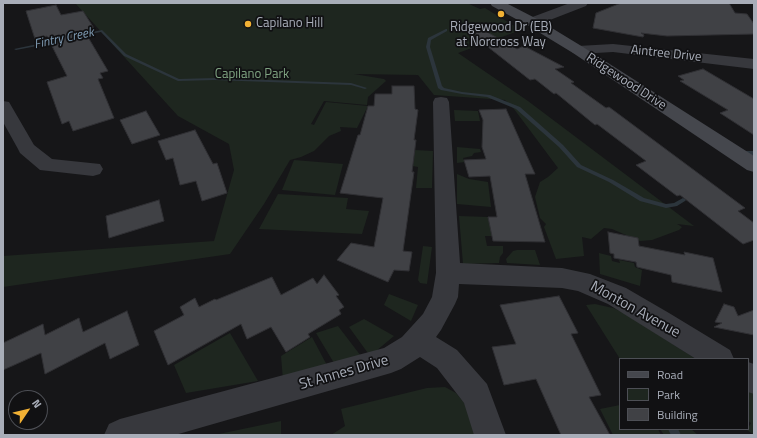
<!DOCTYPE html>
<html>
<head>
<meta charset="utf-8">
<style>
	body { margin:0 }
	#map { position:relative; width:757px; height:438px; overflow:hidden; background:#161618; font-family:"Titillium Web",sans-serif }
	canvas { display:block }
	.frame { position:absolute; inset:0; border:4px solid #a8adb8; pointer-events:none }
	.legend { position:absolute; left:619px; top:358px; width:130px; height:72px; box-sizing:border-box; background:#111113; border:1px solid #4d4f55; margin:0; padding:5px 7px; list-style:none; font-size:12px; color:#a8adb8 }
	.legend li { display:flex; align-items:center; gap:8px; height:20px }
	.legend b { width:20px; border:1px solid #4d4f55 }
	.north { position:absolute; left:8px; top:390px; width:40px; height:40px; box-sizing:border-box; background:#111113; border:1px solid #4d4f55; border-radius:50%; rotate:55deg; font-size:11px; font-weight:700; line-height:16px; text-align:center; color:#a8adb8 }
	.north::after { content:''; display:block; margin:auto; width:14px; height:18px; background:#f2b134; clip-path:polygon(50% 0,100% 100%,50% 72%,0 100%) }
</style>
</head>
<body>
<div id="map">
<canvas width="757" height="438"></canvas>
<div class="frame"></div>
<ul class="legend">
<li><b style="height:5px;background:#45474d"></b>Road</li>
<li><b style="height:11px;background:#1e261f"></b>Park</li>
<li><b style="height:11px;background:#404145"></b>Building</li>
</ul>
<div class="north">N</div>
</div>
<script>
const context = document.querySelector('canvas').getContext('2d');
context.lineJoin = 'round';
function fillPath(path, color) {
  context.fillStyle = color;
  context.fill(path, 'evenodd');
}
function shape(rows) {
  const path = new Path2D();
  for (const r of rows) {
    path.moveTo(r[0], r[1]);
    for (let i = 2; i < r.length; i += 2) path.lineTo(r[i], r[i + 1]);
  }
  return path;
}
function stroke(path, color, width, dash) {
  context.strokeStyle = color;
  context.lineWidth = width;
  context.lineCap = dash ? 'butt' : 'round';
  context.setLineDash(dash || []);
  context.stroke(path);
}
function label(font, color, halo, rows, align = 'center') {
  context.font = font + ' "Titillium Web",sans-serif';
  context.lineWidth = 3.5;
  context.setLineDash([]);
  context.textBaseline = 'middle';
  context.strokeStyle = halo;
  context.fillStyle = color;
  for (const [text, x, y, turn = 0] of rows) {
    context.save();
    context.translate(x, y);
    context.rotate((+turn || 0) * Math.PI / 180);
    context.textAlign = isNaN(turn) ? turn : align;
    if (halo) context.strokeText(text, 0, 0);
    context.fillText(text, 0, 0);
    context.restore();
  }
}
const green = shape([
	[75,3,467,3,480,9,485,8,521,30,458,53,528,101,694,226,677,224,682,227,679,230,652,240,640,241,612,229,604,228,591,239,582,237,584,256,556,259,544,227,546,224,540,218,535,197,540,182,548,177,558,168,514,109,505,100,434,95,418,75,354,74,384,79,386,81,368,97,367,105,324,101,311,124,314,125,326,102,368,106,357,128,340,127,341,131,329,136,314,151,301,157,290,160,264,204,230,254,3,287,3,256,214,241,234,170,229,144,178,116],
	[454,110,478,111,480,121,455,121],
	[457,147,480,149,481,152,474,153,472,156,463,158,465,162,457,163],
	[415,150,433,151,432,188,416,188,418,167,413,166],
	[294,160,343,164,335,195,282,190],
	[457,174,469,179,488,182,491,207,457,204],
	[278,194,348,198,346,209,369,211,362,234,259,229],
	[459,216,488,217,492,236,485,236,487,246,503,246,503,253,500,257,499,263,463,264],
	[423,246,432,247,427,284,420,283,418,280],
	[517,250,535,250,540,265,507,263,506,259,513,251],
	[599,253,611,256,612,261,620,263,619,260,634,263,635,267,642,270,640,286,600,274],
	[389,294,418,305,411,321,384,305],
	[595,304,613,308,624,313,696,359,620,359,586,305],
	[364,319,394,336,370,356,349,327],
	[338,326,364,360,337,368,316,333],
	[230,333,258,381,186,393,174,365],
	[312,337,330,371,283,380,281,356],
	[748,385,754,389,754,435,747,430,751,423,748,421],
	[445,387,456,393,465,404,478,435,331,435,345,426,341,409,427,388],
	[620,405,620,429,658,429,661,435,613,435,600,409],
	[281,421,281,435,214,435],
	[660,429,691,429,698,435,664,435]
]);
const stream = shape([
	[446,29,447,29,447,31,431,40,430,47,442,86,444,88,462,92,490,95,520,107,563,145,581,165,613,180,644,198,666,204,674,203,683,198,685,199,686,200,685,201,677,206,666,208,640,201,609,182,577,167,559,147,516,109,487,97,462,94,441,90,438,88,426,47,428,38,446,29],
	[102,30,126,54,179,79,214,78,351,83,367,88,365,89,351,85,214,80,178,81,124,56,101,32,79,36,77,35,102,30],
	[57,40,58,40,58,42,16,50,14,49,57,40],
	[747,151,754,151,754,155,743,155,742,154,743,153,747,151],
	[668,429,678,429,681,435,671,435,668,429]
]);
const building = shape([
	[621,3,729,3,735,13,747,14,754,24,754,34,667,36,641,33,644,35,643,37,593,28,596,13,621,3],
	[56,5,61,15,83,11,95,30,85,32,108,71,100,73,103,78,98,79,114,118,73,131,69,121,62,124,47,82,67,76,47,36,35,39,26,11,56,5],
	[480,28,517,49,524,46,564,67,555,69,574,82,571,83,606,108,609,107,745,208,738,211,754,223,754,240,743,244,680,195,677,196,636,165,646,161,597,124,595,125,556,93,554,94,535,79,530,80,474,36,480,28],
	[703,69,754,99,754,135,720,113,728,110,680,81,684,80,678,76,703,69],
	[392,86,414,86,415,109,418,110,414,140,416,140,412,172,414,172,403,251,412,252,409,271,394,270,388,282,337,260,351,243,374,247,383,198,340,193,358,135,360,135,368,106,374,106,375,94,392,94,392,86],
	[506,109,535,174,525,174,545,242,493,241,488,217,497,217,490,176,469,177,464,160,486,159,482,147,483,120,479,110,506,109],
	[146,111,160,135,132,144,120,120,146,111],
	[195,130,213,164,217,163,227,193,202,201,196,181,180,185,173,158,166,160,158,141,195,130],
	[159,200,164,221,109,238,106,216,159,200],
	[608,232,638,238,639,246,685,255,684,252,713,258,722,292,672,282,671,275,637,267,636,262,614,258,614,254,610,253,608,232],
	[324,275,339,295,336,296,344,307,339,310,341,314,308,334,310,337,286,352,271,327,247,339,241,324,168,365,154,331,184,315,180,307,195,298,199,307,215,299,216,300,272,277,281,295,313,278,317,284,324,275],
	[559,296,578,333,571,334,601,395,589,397,610,435,561,435,536,379,504,385,492,347,516,344,500,305,559,296],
	[724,304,734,307,738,316,754,310,754,335,714,327,722,323,715,322,724,304],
	[127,311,139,345,110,359,105,343,45,374,41,353,3,370,3,343,43,324,45,335,79,318,83,332,127,311]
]);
const minor = shape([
	[570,3,588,3,586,6,537,25,532,26,527,25,525,22,527,19,570,3],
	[613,44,754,59,754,69,613,52,578,54,573,53,571,50,573,47,578,46,613,44],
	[441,97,447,98,449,102,460,263,562,268,590,274,626,288,669,313,730,350,734,359,696,359,608,304,578,291,562,288,459,284,458,297,455,304,441,330,436,337,457,350,487,384,506,435,474,435,464,403,437,368,420,357,401,369,391,373,175,435,104,435,109,424,120,419,384,348,402,337,423,314,432,297,436,273,433,102,435,98,441,97],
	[3,101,9,102,34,145,52,159,100,164,103,169,100,174,93,176,40,170,20,153,18,149,3,122,3,101],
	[748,362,754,364,754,394,748,392,748,362]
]);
const secondary = shape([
	[490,3,506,3,537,19,583,47,754,156,754,172,747,170,573,53,527,25,492,6,490,3]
]);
const markers = [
	[501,14,4,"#f2b134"],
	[248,24,4,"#f2b134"]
];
const farPoinames = [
	["Capilano Hill",256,24],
	["Ridgewood Dr (EB)",501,28,"center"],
	["at Norcross Way",501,43,"center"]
];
const farWaternames = [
	["Fintry Creek",64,39,-12]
];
const farStreetnames = [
	["Aintree Drive",666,54,6],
	["Ridgewood Drive",626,82,33]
];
const farParknames = [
	["Capilano Park",252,75]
];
const streetNames = [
	["Monton Avenue",635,310,29],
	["St Annes Drive",344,373,-16]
];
fillPath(green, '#1e261f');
fillPath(stream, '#2c353c');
fillPath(building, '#404145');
stroke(building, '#303034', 1);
fillPath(minor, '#37383d');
fillPath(secondary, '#45474d');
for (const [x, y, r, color] of markers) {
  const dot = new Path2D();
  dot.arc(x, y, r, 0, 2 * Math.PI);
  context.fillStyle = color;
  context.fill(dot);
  stroke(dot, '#111113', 1.5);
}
label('13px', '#a8adb8', '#111113', farPoinames, 'left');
label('italic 13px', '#7f9bb3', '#111113', farWaternames);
label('13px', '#a8adb8', '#111113', farStreetnames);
label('13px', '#7fa381', '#111113', farParknames);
label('15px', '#a8adb8', '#111113', streetNames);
</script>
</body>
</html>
